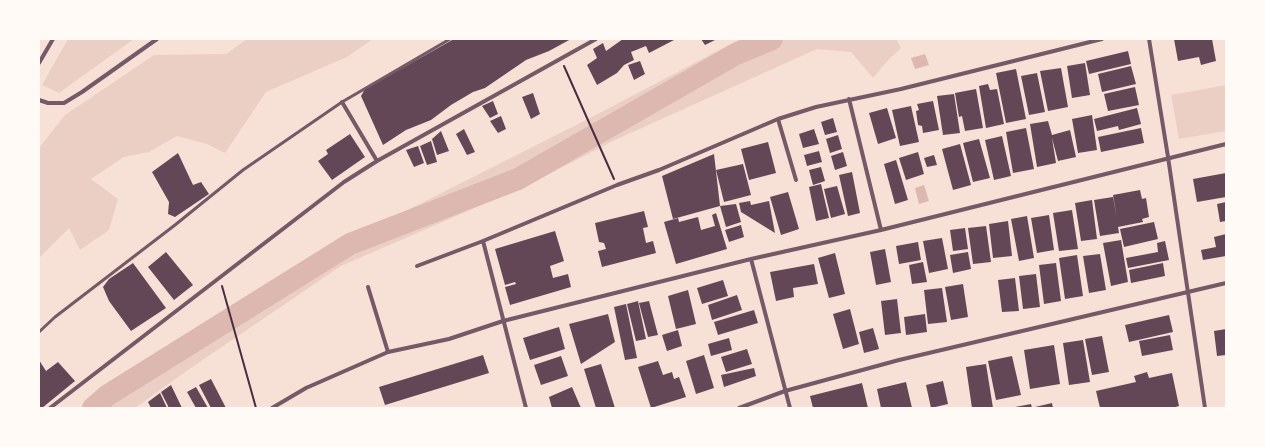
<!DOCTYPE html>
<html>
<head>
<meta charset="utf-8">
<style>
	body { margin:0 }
	#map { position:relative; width:1265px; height:447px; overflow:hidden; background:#f7e1d7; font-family:Rubik,sans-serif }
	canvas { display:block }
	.frame { position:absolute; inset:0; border:40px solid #fffaf5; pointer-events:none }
</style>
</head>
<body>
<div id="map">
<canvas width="1265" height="447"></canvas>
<div class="frame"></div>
</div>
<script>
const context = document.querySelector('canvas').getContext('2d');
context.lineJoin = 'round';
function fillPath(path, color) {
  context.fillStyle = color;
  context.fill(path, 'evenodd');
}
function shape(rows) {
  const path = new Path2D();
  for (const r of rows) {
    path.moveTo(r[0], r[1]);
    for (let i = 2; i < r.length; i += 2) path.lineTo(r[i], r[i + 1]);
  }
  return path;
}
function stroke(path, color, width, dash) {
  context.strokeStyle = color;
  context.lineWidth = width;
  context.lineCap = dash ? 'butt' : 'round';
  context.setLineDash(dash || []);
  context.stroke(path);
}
const green = shape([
	[68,39,134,39,59,93,42,85],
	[247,39,373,39,347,57,266,92,225,153,207,144,177,136,149,152,124,157,91,179,118,199,109,230,80,250,69,228,39,258,39,148,65,115,154,55,226,54],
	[740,39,896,39,901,48,888,60,873,78,851,52,817,49,615,140,530,184,341,266,188,370,135,408,87,408,126,376,285,272,594,116],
	[1226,85,1226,131,1179,139,1171,95]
]);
const water = shape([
	[925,54,929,65,915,69,911,58],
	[924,185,929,201,919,204,915,188]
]);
const river = shape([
	[93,408,108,395,350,244,518,179,736,54,772,39]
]);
const building = shape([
	[454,39,571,39,549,51,526,60,485,88,473,92,451,105,431,120,406,130,383,145,361,96,365,89],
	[623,39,676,39,649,53,646,46,631,52,634,60,624,65,617,73,597,85,587,65,597,58,593,49,603,43,606,51],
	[701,39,717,39,705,45],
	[1174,39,1212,39,1216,61,1201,65,1199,57,1178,61],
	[1128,51,1131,64,1089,74,1086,61],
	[640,61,645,74,634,80,628,65],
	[1085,63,1090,95,1072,98,1067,66],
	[1131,66,1136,84,1102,92,1098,74],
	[1061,68,1068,107,1048,111,1040,71],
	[1016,69,1026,119,1006,123,996,73],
	[1037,73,1045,112,1029,115,1021,76],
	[988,84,990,90,997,89,1004,124,986,128,979,86],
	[1135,87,1139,105,1108,111,1104,94],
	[976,89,983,128,965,131,962,116,959,117,955,93],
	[533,93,540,114,531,119,522,97],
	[954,94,960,133,943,135,937,96],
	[493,101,498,114,490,118,482,106],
	[933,101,939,130,923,133,922,126,918,125,916,111,919,110,917,104],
	[911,106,919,142,900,146,892,110],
	[887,108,896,138,878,144,869,113],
	[1137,108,1141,124,1119,130,1118,126,1097,131,1094,119],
	[1092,115,1097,150,1078,153,1072,119],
	[501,116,506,129,498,133,490,121],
	[833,118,837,132,825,135,821,122],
	[1048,121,1052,135,1070,130,1076,157,1058,161,1052,138,1056,163,1037,167,1030,124],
	[1026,128,1034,169,1013,173,1006,132],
	[1141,128,1144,143,1101,152,1098,137],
	[464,129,475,152,467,155,456,134],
	[814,129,819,144,803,148,799,134],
	[441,131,449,151,437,155,432,139],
	[350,134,365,157,332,180,318,161,328,154,326,150],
	[838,135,842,149,830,153,826,139],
	[1002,136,1011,176,994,180,985,140],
	[979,139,990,178,973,182,963,143],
	[431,141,437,162,427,165,420,146],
	[768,142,776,173,749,180,741,149],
	[960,144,971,185,953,190,942,149],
	[418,146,424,163,414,167,406,150],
	[819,151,822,162,807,166,804,155],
	[843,152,847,166,835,170,831,156],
	[918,152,924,174,906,180,899,158],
	[178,153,193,185,201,182,209,194,175,217,168,214,169,202,152,172],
	[714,154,720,206,673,219,662,176],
	[934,155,937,165,927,167,924,158],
	[896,160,908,200,895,204,884,164],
	[743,164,751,195,724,202,716,170],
	[821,167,825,181,813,185,809,170],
	[852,172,860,213,848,216,839,175],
	[1226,173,1226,197,1197,202,1193,179],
	[821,184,829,218,816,221,809,187],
	[837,186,845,214,831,218,824,189],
	[1140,190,1142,199,1146,198,1149,217,1142,219,1143,222,1118,227,1119,233,1100,236,1094,200,1113,197,1117,219,1113,195],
	[788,192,799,229,781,235,770,197],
	[1092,200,1097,239,1081,241,1075,203],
	[750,201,751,205,769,201,775,233,741,212,739,203],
	[1226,202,1226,221,1220,222,1217,204],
	[736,204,741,222,726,227,720,206],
	[1072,210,1078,249,1059,251,1053,213],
	[644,211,648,227,643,228,646,243,653,241,656,253,602,267,598,251,606,249,604,243,599,242,595,223],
	[716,213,727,249,676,264,664,222,678,218,679,222,698,217,701,230,715,226,712,215],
	[1049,215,1054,250,1037,253,1031,218],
	[1027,216,1034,258,1019,261,1011,219],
	[1008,221,1012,256,993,258,989,224],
	[1154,222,1158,239,1124,247,1120,229],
	[741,225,744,237,729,242,725,230],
	[986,226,991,262,973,264,968,228],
	[965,228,968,249,953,251,950,230],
	[555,231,564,261,550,266,553,278,568,274,571,287,510,305,505,287,516,284,515,282,505,285,495,249],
	[1226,234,1226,256,1203,260,1201,250,1216,247,1214,237],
	[942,238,948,269,929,273,923,241],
	[1121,240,1128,282,1111,286,1103,243],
	[1165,241,1169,260,1128,268,1126,258,1158,252,1157,243],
	[918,242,921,260,899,264,896,246],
	[885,249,891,282,876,285,870,252],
	[166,252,193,285,174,300,148,267],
	[968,252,971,269,953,273,950,255],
	[835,253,845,294,829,298,818,258],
	[1100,254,1106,290,1089,293,1083,256],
	[1077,255,1083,296,1065,299,1059,258],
	[923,262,927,282,912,284,909,265],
	[133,263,166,308,131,331,109,301,103,287,109,279],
	[1056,263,1061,301,1044,304,1039,265],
	[1163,263,1165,276,1131,283,1129,270],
	[814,264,818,284,793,288,794,297,776,301,770,272],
	[1036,274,1040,307,1023,309,1019,276],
	[1015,278,1019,311,1002,312,998,280],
	[723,280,728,296,702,304,697,288],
	[963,284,968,317,951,320,945,287],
	[942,288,947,322,928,324,924,290],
	[688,290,696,324,676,329,668,296],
	[737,295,742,310,712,320,708,305],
	[897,299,901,333,885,335,881,301],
	[638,301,646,339,636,341,627,304],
	[649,301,658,335,648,337,639,303],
	[626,304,637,358,625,360,614,307],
	[850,309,859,344,843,349,833,314],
	[754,310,758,323,718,335,714,322],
	[608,314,615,342,581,364,569,324],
	[925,314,927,332,906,335,904,317],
	[1169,315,1173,332,1129,342,1125,325],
	[559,327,565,349,530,360,523,338],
	[873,328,879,349,864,353,859,332],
	[1226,329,1226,355,1217,356,1214,331],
	[678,330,682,346,667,351,662,335],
	[1170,335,1173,350,1142,356,1139,341],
	[1102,336,1109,372,1092,375,1085,339],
	[729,338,732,350,711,356,708,344],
	[1083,340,1090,382,1069,385,1063,343],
	[1054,345,1060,384,1030,389,1024,350],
	[747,349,752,364,726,372,721,357],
	[483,355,489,373,385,405,379,387],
	[704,355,714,388,696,394,686,361],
	[561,356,568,376,541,385,534,365],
	[1012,356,1021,395,996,400,988,361],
	[39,360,46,371,58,362,75,381,42,408,39,408],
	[658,361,663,375,672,372,674,379,679,377,686,397,651,408,638,367],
	[601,364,615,408,596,408,584,369],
	[986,364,993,408,972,408,966,367],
	[754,368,756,376,724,387,721,375],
	[1147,372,1149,378,1172,373,1179,406,1172,408,1100,408,1096,391,1136,382,1134,376],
	[211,379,226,408,211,408,199,385],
	[943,381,948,404,931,408,926,385],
	[906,382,912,408,881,408,877,389],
	[862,383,868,408,813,408,810,396],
	[171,385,182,408,169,408,161,392],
	[196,387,208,408,196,408,187,392],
	[572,387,581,408,552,408,549,397],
	[160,393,167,408,151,408,148,402],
	[1052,403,1053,408,1035,408,1035,407],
	[1031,404,1032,408,1015,408,1015,407]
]);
const path = shape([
	[564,66,614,179],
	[222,286,256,408]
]);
const service = shape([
	[39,332,55,317,175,225,243,170,342,102,450,39]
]);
const minor = shape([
	[1149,39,1168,157,1205,408],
	[39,63,53,39],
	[849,99,881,230],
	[39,100,48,103,64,103,82,92,157,39],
	[342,102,377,161],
	[778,119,796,180],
	[483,241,526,408],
	[751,259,790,408],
	[417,266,483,241,617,185,659,170,778,119,816,107,901,89,1102,39],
	[368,287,388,352],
	[50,408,344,182,377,161,596,39],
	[272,408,306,388,388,352,449,339,503,321,751,259,881,230,1226,144],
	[739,408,785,391,899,360,1226,283]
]);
fillPath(green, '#ebcfc5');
fillPath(water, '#dcb8b0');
stroke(river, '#dcb8b0', 22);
fillPath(building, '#644757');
stroke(path, '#4a2c40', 2);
stroke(service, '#755966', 3);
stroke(minor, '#755966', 4);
</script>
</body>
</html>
